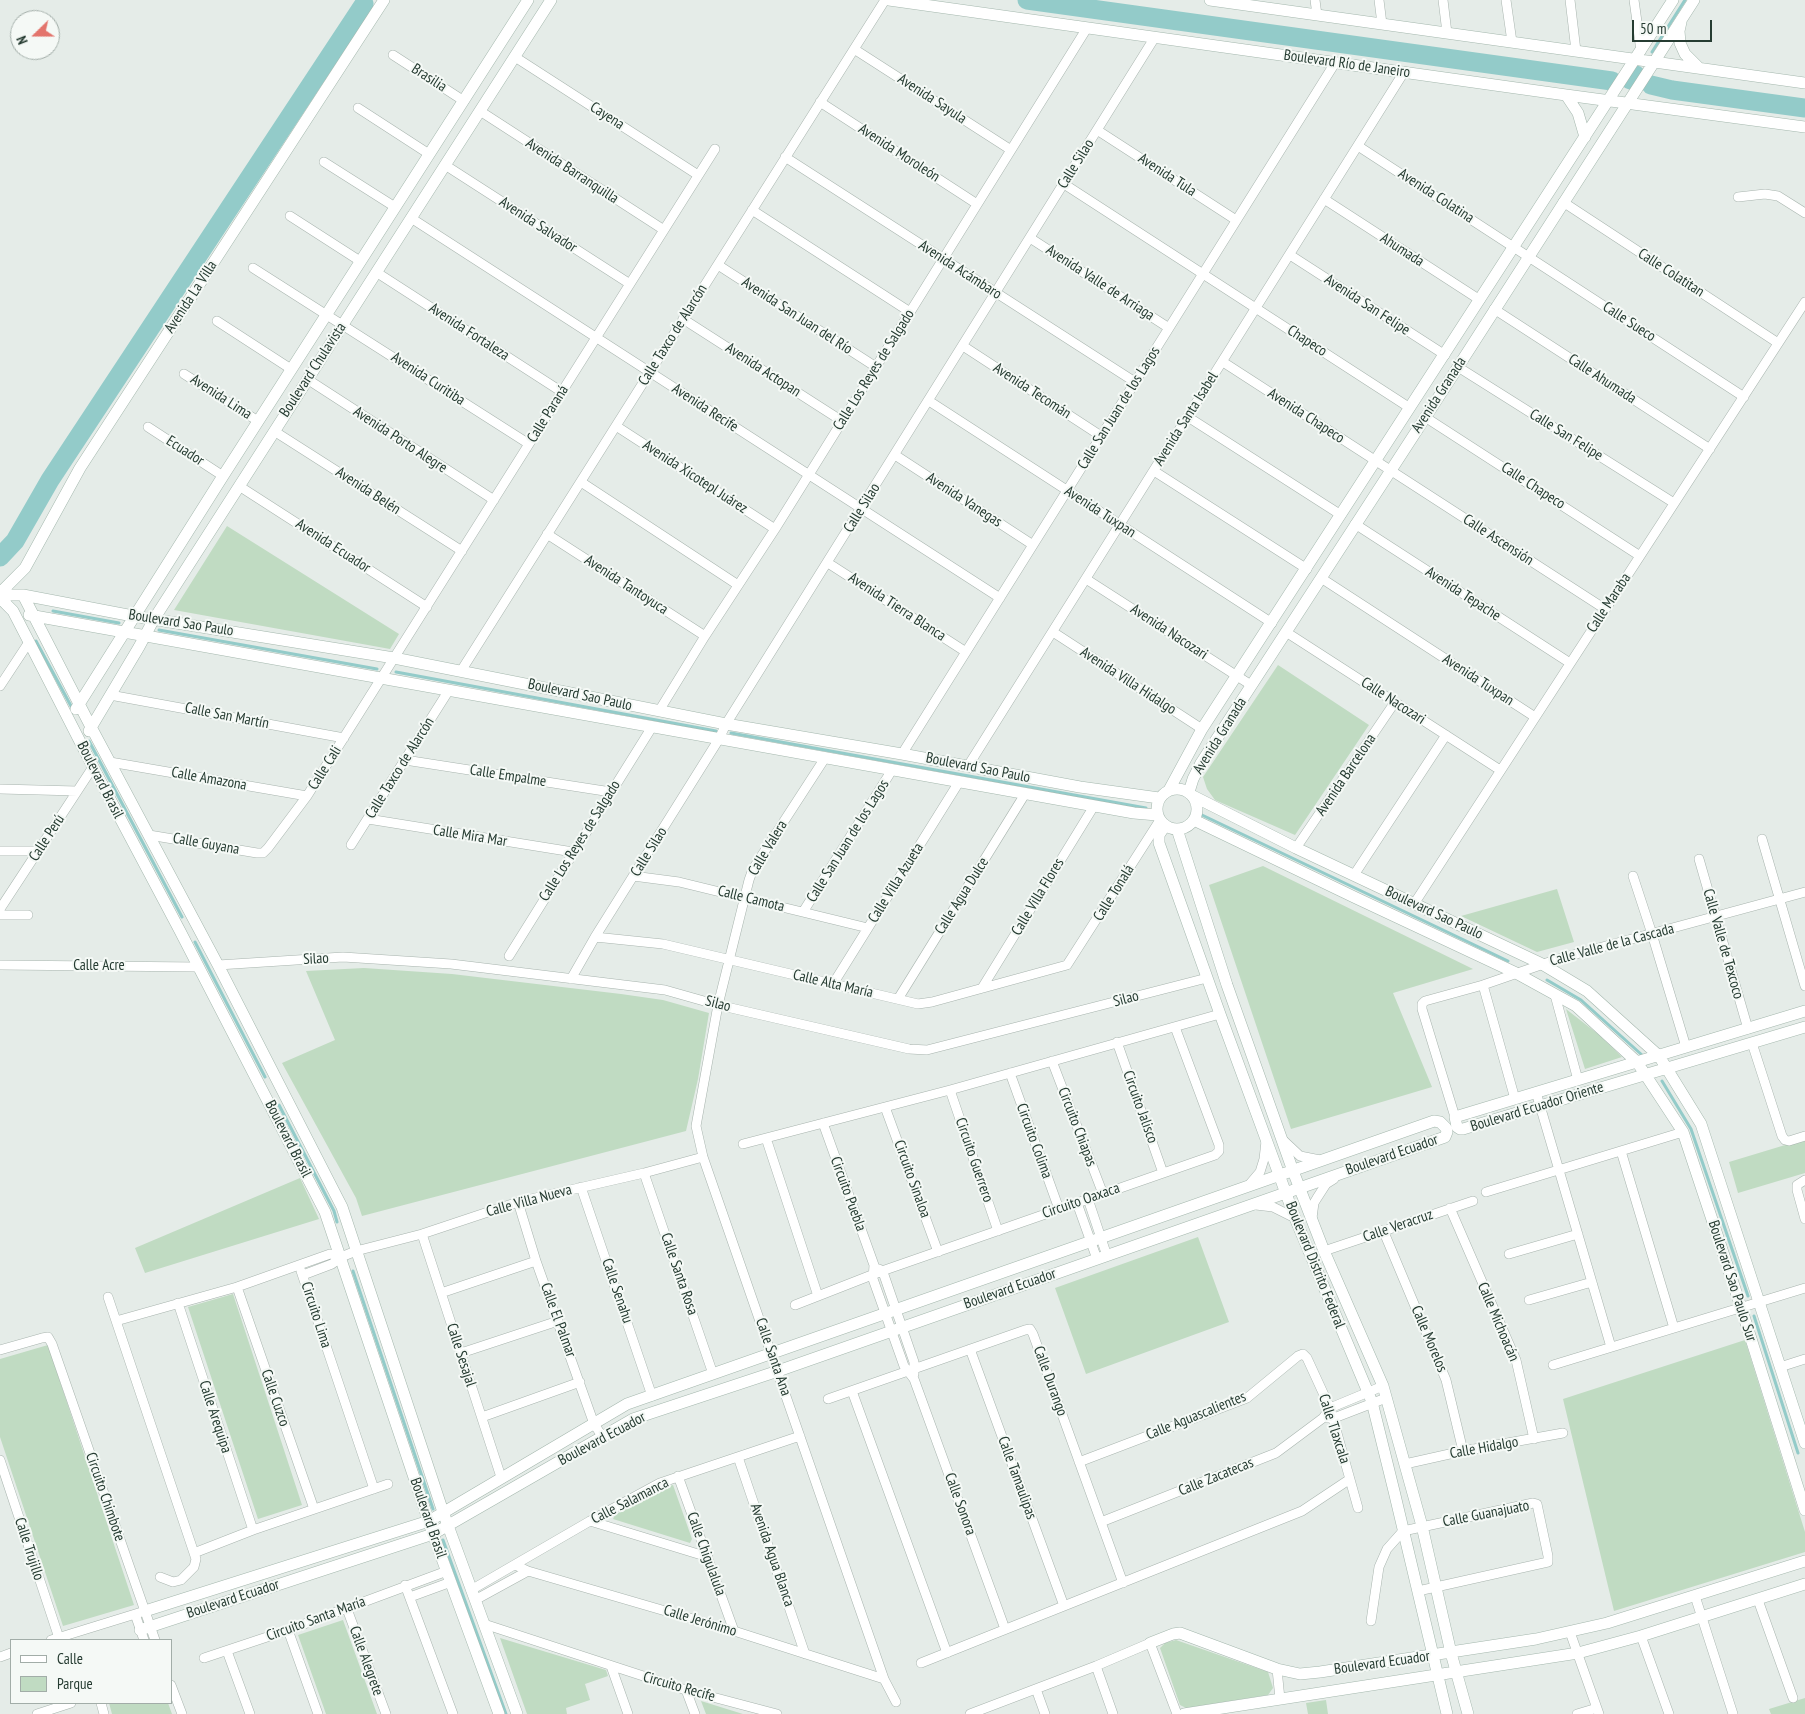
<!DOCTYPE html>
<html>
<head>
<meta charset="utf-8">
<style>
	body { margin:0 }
	#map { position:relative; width:1805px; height:1714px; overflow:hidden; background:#e5ece8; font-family:"PT Sans Narrow",sans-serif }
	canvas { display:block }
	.legend { position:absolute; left:10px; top:1639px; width:162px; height:65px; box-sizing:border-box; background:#f5f9f6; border:1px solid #a2ada8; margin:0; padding:6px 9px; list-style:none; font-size:15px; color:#263c32 }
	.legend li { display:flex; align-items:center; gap:10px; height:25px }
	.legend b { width:25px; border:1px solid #a2ada8 }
	.north { position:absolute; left:10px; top:10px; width:50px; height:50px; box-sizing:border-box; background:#f5f9f6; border:1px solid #a2ada8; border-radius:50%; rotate:248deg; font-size:14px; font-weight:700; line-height:20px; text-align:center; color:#263c32 }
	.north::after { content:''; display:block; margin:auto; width:18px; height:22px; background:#e3746c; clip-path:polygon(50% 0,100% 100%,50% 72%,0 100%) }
	.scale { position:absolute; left:1632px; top:20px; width:80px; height:22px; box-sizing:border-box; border:2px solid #263c32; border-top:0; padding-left:6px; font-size:15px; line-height:18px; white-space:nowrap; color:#263c32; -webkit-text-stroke:4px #f5f9f6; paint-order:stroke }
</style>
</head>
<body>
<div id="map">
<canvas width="1805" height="1714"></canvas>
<ul class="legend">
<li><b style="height:6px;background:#fff"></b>Calle</li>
<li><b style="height:14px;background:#c0dbc2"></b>Parque</li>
</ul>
<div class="north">N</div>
<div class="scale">50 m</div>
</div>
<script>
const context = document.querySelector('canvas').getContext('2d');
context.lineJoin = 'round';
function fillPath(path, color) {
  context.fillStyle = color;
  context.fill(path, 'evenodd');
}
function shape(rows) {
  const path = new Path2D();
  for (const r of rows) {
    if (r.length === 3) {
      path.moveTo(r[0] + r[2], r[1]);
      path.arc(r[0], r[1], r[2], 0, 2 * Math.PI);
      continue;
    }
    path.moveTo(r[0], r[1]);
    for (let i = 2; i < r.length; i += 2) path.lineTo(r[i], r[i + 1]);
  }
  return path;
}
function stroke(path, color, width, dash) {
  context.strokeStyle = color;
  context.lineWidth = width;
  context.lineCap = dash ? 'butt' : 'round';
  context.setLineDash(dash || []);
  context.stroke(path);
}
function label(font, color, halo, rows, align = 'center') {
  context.font = font + ' "PT Sans Narrow",sans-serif';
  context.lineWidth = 4;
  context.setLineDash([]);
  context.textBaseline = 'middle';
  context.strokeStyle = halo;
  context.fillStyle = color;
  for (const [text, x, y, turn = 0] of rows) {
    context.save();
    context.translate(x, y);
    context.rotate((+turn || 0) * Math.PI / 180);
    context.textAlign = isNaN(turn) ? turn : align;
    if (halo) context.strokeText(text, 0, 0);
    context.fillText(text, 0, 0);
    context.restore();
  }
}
const green = shape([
	[227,526,399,634,390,649,174,610],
	[1278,665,1369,725,1295,835,1215,800,1207,789,1203,777],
	[1263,866,1473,969,1393,993,1432,1087,1291,1129,1209,885],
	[1557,889,1574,942,1537,952,1461,916],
	[364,968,452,974,621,994,663,1000,709,1013,698,1079,686,1131,362,1216,356,1198,282,1063,335,1040,306,971],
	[1566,1009,1598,1034,1622,1057,1585,1069],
	[1805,1139,1805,1173,1738,1193,1729,1162],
	[300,1178,319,1219,145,1273,135,1248],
	[1198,1237,1229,1322,1086,1374,1055,1288],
	[233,1294,302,1505,258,1519,188,1307],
	[1745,1340,1805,1532,1805,1552,1614,1611,1563,1399],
	[48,1345,134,1605,63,1626,0,1437,0,1359],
	[673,1485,692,1539,690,1543,613,1519,615,1515,660,1489],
	[343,1620,377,1714,326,1714,298,1635],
	[500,1638,606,1670,608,1676,585,1684,590,1700,566,1708,567,1714,527,1714],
	[1176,1640,1268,1672,1273,1688,1268,1695,1186,1708,1180,1705,1160,1648,1165,1643],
	[1805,1698,1805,1714,1771,1714,1769,1709],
	[1326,1700,1328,1714,1308,1714,1306,1703],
	[701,1701,743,1714,706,1714],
	[109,1703,168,1703,172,1714,112,1714]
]);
const stream = shape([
	[1652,52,1685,0],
	[53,611,119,623],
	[159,630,377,669],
	[36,641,71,706],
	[396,672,716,731],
	[731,733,1146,808],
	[89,741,182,917],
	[1202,815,1508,961],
	[195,942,265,1077],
	[1547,980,1581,1000,1642,1055],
	[1662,1081,1691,1129,1748,1296],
	[279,1105,334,1211,337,1222],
	[353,1271,433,1509],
	[1754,1316,1798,1453],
	[443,1540,506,1714]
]);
const river = shape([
	[1027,0,1612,81],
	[1630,80,1636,75,1638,80],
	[1651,85,1672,90,1805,108],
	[0,557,15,541,50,480,364,4]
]);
const street = shape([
	[1315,0,1317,15],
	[1379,0,1382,24],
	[1443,0,1447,33],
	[1506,0,1512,42],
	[1570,0,1576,51],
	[1634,0,1641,51],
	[854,49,1011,150],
	[393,55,464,101],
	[515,57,698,175],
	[820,102,977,204],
	[358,108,429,154],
	[480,111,664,230],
	[1097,130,1236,220],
	[1358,146,1744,397],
	[785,157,1135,382],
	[324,162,395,207],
	[445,165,630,284],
	[1064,184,1410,408],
	[1738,197,1765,194,1778,196,1805,213],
	[1324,199,1480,300],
	[1563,202,1778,343],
	[752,210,910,312],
	[290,216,360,261],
	[411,218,1000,598],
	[1030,238,1169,328],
	[1290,255,1445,355],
	[718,265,876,367],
	[253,268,529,444],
	[376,272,562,392],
	[1494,309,1710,449],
	[683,319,842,421],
	[217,321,291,369],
	[963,346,1101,436],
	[1223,362,1605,609],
	[1458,367,1674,503],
	[184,374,258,421],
	[307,379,494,500],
	[929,401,1272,623],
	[1188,417,1341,515],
	[1425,417,1640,556],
	[616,426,775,529],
	[148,427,223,476],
	[274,431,462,551],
	[895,455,1033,545],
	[1154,471,1307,569],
	[581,482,738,585],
	[239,486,427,607],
	[1355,524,1570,663],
	[547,534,705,636],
	[828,563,966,652],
	[1321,578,1535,717],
	[1086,579,1251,685],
	[1053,632,1202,729],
	[1286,632,1500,770],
	[461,671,885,0],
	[0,686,29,642],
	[110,695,344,738],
	[659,711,705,636,775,529,1087,28],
	[902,754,1335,63],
	[825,758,753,869,749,880,718,1005,696,1126,703,1157,884,1679,896,1702],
	[405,760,611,792],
	[110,762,307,796],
	[968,766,1404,72],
	[0,789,77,791],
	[368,819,573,852],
	[149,835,257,853,263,853,268,848,307,796,715,149],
	[1762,839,1805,986],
	[351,845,449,690],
	[1296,848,1395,702],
	[0,851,38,851],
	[1699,859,1748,1029],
	[1354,875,1446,735],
	[633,876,679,882,868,928],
	[1633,876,1652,934,1686,1047],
	[1414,904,1805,302],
	[0,909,93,767],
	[803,912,892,770],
	[0,915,28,915],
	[595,937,663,944,918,1004,932,1002,1067,965,1160,820],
	[509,956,652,727],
	[0,965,198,967],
	[218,965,343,957,451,964,665,990,718,1005,909,1049,927,1050,1207,978],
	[571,979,595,937,719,739,726,724,1155,37],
	[833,984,959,782],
	[1483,985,1515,1099],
	[982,988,1094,806],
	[1555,995,1578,1080],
	[898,999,1025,794],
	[1117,1042,1163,1173],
	[1752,1043,1782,1136,1785,1140,1789,1141,1805,1136],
	[1052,1061,1103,1194],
	[1010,1073,1059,1209],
	[950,1090,998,1231],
	[1536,1092,1611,1347],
	[885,1107,938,1252],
	[1455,1117,1422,1009,1422,1004,1425,1001,1483,985,1558,959,1805,892],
	[823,1123,874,1265,873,1279,904,1366,914,1379,1005,1629],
	[766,1138,818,1296],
	[1284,1141,1300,1156,1320,1160],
	[743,1144,950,1090,1220,1014],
	[1621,1151,1674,1328],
	[644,1173,713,1374],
	[1805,1180,1797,1185,1797,1190,1805,1219],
	[1249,1185,1260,1172,1264,1159,1266,1141],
	[581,1187,652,1396],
	[1486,1192,1683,1132],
	[1088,1199,1107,1256],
	[518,1202,536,1261,594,1424,602,1436],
	[1077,1203,1097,1259],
	[1256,1205,1273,1207,1295,1218],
	[1450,1208,1516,1360,1534,1439],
	[1312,1218,1314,1203,1317,1198,1326,1184,1334,1179],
	[1383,1230,1446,1380,1463,1451],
	[422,1234,501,1477],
	[1324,1251,1473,1201],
	[1509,1254,1578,1234],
	[879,1269,884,1275,914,1362,914,1374],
	[301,1271,374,1489],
	[303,1275,332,1264,341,1257,356,1251,422,1234,518,1202,644,1173,703,1157],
	[237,1287,314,1509],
	[441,1293,536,1261],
	[108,1297,196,1559,194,1567,181,1580,173,1582,160,1577],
	[1529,1300,1592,1282],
	[178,1303,253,1530],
	[795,1305,882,1271,1215,1155,1219,1151,1219,1145,1175,1027],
	[116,1321,237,1287,330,1254,341,1257],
	[970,1349,1064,1606],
	[0,1350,42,1338,48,1337,52,1344,155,1640],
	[461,1353,558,1321],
	[1553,1365,1805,1288],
	[1780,1367,1805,1359],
	[852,1391,947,1653],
	[828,1399,1025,1330,1030,1329,1033,1334,1123,1583],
	[482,1417,580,1382],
	[1328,1418,1334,1418,1386,1398],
	[738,1457,805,1654],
	[0,1460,59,1638],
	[1079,1462,1247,1398,1298,1356,1303,1354,1307,1358,1330,1408,1358,1508],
	[1405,1464,1463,1451,1563,1433],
	[678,1476,734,1631],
	[590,1521,708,1557],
	[1101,1522,1276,1453,1323,1418,1330,1408,1383,1386],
	[194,1553,253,1530,388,1484],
	[515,1565,528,1571,734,1631,884,1679],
	[405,1585,453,1714],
	[471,1590,590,1521,660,1483,800,1436],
	[1695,1596,1733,1714],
	[410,1597,451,1582],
	[475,1600,528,1571],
	[1758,1600,1793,1698],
	[347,1609,386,1714],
	[135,1614,144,1640],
	[1371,1621,1379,1567,1387,1549,1403,1531,1533,1503,1537,1504,1548,1556,1548,1562,1418,1591],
	[484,1624,686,1690,777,1714],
	[288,1630,318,1714],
	[1570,1632,1599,1714],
	[1641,1636,1669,1714],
	[51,1640,145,1611],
	[227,1651,250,1714],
	[0,1657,11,1653],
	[204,1658,288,1630,447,1571],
	[921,1663,1302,1511,1350,1479],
	[611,1666,628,1714],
	[1096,1666,1113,1714],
	[1277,1669,1280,1699],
	[171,1685,182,1714],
	[1036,1689,1045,1714],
	[686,1690,695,1714],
	[101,1703,104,1714],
	[37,1714,71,1703],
	[970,1714,1096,1666,1150,1643,1177,1714],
	[1577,1714,1597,1708]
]);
const secondary = shape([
	[889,0,1566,95,1805,127],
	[1210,0,1805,83],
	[1681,22,1679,31,1680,43,1685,54,1699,68],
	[1566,95,1578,113,1585,137],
	[0,593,25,568,80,468,384,0],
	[0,595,23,595,133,616,394,658,726,724,902,754,1080,787,1159,798],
	[23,595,91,727,218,965,342,1207,443,1512,517,1714],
	[0,598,13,611,29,642,93,767,180,931,325,1212,433,1534,499,1714],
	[29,615,1134,813,1157,815],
	[76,709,223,476,528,0],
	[89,731,139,647,154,619,551,0],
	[1177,809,20],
	[1169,790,1202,729,1673,0],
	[1189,792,1193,779,1201,763,1458,367,1694,0],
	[1193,796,1296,848,1542,964,1587,991,1659,1056,1701,1124,1805,1443],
	[1194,820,1354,897,1516,973,1576,1006,1637,1062,1683,1132,1741,1307,1805,1510],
	[1165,826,1159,835,1159,843,1220,1014,1295,1218,1372,1402,1394,1491,1447,1714],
	[1177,829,1227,985,1293,1171,1324,1251,1383,1386,1422,1526,1451,1653,1468,1714],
	[1805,1011,1455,1117,1457,1127,1460,1129,1463,1129,1805,1027],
	[140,1630,433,1534,633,1419,778,1371,1445,1137,1447,1132,1446,1128,1440,1122,1434,1121,627,1404,429,1521,145,1611],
	[1150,1643,1173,1634,1180,1633,1277,1669,1300,1674,1320,1672,1536,1639,1607,1623,1805,1561],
	[1184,1714,1578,1653,1641,1636,1805,1584]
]);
const streetNames = [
	["Boulevard Río de Janeiro",1347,64,8],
	["Brasilia",429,78,33],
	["Avenida Sayula",932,99,33],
	["Cayena",607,116,33],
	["Avenida Moroleón",899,153,33],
	["Calle Silao",1076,164,-58],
	["Avenida Barranquilla",572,171,33],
	["Avenida Tula",1167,175,33],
	["Avenida Colatina",1436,196,33],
	["Avenida Salvador",538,225,33],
	["Ahumada",1402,250,33],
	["Avenida Acámbaro",960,270,33],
	["Calle Colatitan",1671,273,33],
	["Avenida Valle de Arriaga",1100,283,33],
	["Avenida La Villa",191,297,-57],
	["Avenida San Felipe",1367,305,33],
	["Avenida San Juan del Río",797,316,33],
	["Calle Sueco",1629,322,33],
	["Avenida Fortaleza",469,332,33],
	["Calle Taxco de Alarcón",673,335,-58],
	["Chapeco",1307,341,33],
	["Boulevard Chulavista",313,370,-57],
	["Avenida Actopan",763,370,33],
	["Calle Los Reyes de Salgado",874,370,-58],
	["Avenida Curitiba",428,379,33],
	["Calle Ahumada",1602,379,33],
	["Avenida Tecomán",1032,391,33],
	["Avenida Granada",1439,395,-57],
	["Avenida Lima",221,397,33],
	["Avenida Recife",705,408,33],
	["Calle San Juan de los Lagos",1119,408,-58],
	["Calle Paraná",548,414,-58],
	["Avenida Chapeco",1306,416,33],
	["Avenida Santa Isabel",1186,419,-58],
	["Calle San Felipe",1566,435,32],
	["Avenida Porto Alegre",400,440,33],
	["Ecuador",185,451,33],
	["Avenida Xicotepl Juárez",695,477,33],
	["Calle Chapeco",1533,486,33],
	["Avenida Belén",368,491,33],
	["Avenida Vanegas",964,500,33],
	["Calle Silao",862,508,-58],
	["Avenida Tuxpan",1100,512,33],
	["Calle Ascensión",1498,540,33],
	["Avenida Ecuador",333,546,33],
	["Avenida Tantoyuca",626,585,33],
	["Avenida Tepache",1463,594,33],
	["Calle Maraba",1609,603,-57],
	["Avenida Tierra Blanca",897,607,33],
	["Boulevard Sao Paulo",181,623,9],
	["Avenida Nacozari",1169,632,33],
	["Avenida Tuxpan",1478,680,33],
	["Avenida Villa Hidalgo",1128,681,33],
	["Boulevard Sao Paulo",580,695,12],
	["Calle Nacozari",1393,701,33],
	["Calle San Martín",227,716,11],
	["Avenida Granada",1220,736,-58],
	["Calle Cali",325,768,-58],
	["Calle Taxco de Alarcón",400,768,-58],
	["Boulevard Sao Paulo",978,768,11],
	["Avenida Barcelona",1346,775,-56],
	["Calle Empalme",508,776,9],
	["Calle Amazona",209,779,10],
	["Boulevard Brasil",100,780,63],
	["Calle Mira Mar",470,836,9],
	["Calle Perú",47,838,-57],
	["Calle Los Reyes de Salgado",580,841,-58],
	["Calle San Juan de los Lagos",848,841,-58],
	["Calle Guyana",206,844,10],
	["Calle Valera",768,848,-59],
	["Calle Silao",649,852,-58],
	["Calle Villa Azueta",896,883,-58],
	["Calle Tonalá",1114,893,-58],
	["Calle Agua Dulce",962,896,-58],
	["Calle Villa Flores",1038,897,-59],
	["Calle Camota",751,899,14],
	["Boulevard Sao Paulo",1434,913,25],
	["Calle Valle de Texcoco",1723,944,74],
	["Calle Valle de la Cascada",1612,945,-15],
	["Silao",316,959,-3],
	["Calle Acre",99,966],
	["Calle Alta María",833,984,13],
	["Silao",1126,999,-15],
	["Silao",718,1004,14],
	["Circuito Jalisco",1140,1107,70],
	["Boulevard Ecuador Oriente",1537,1107,-17],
	["Circuito Chiapas",1077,1127,69],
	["Boulevard Brasil",288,1139,63],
	["Circuito Colima",1034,1141,70],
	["Boulevard Ecuador",1392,1155,-19],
	["Circuito Guerrero",974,1160,71],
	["Circuito Sinaloa",912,1179,70],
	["Circuito Puebla",848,1194,70],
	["Calle Villa Nueva",529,1201,-15],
	["Circuito Oaxaca",1081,1201,-19],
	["Calle Veracruz",1398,1226,-19],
	["Boulevard Distrito Federal",1315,1265,68],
	["Calle Santa Rosa",679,1274,71],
	["Boulevard Sao Paulo Sur",1732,1281,72],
	["Boulevard Ecuador",1010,1289,-19],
	["Calle Senahu",617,1291,71],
	["Circuito Lima",316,1315,72],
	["Calle El Palmar",558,1320,70],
	["Calle Michoacán",1498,1322,67],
	["Calle Morelos",1429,1339,67],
	["Calle Sesajal",461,1355,72],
	["Calle Santa Ana",773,1357,71],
	["Calle Durango",1050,1381,70],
	["Calle Cuzco",275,1398,71],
	["Calle Aguascalientes",1196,1416,-22],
	["Calle Arequipa",215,1417,72],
	["Calle Tlaxcala",1334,1429,72],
	["Boulevard Ecuador",602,1439,-28],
	["Calle Hidalgo",1484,1448,-10],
	["Calle Zacatecas",1216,1477,-22],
	["Calle Tamaulipas",1017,1478,70],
	["Circuito Chimbote",105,1497,71],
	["Calle Salamanca",630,1501,-27],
	["Calle Sonora",960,1504,70],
	["Calle Guanajuato",1486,1514,-11],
	["Boulevard Brasil",428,1518,71],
	["Calle Trujillo",29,1549,72],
	["Calle Chigulalula",706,1554,70],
	["Avenida Agua Blanca",772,1555,71],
	["Boulevard Ecuador",233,1599,-18],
	["Circuito Santa María",316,1619,-20],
	["Calle Jerónimo",700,1621,17],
	["Calle Alegrete",366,1661,70],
	["Boulevard Ecuador",1382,1663,-8],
	["Circuito Recife",679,1687,16]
];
fillPath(green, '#c0dbc2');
stroke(stream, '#93cbc9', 3);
stroke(river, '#93cbc9', 19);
stroke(street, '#a8b4ae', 10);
stroke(secondary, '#a4b7ad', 12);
stroke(street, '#fff', 9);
stroke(secondary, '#fff', 11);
label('15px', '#263c32', '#f5f9f6', streetNames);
</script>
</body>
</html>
